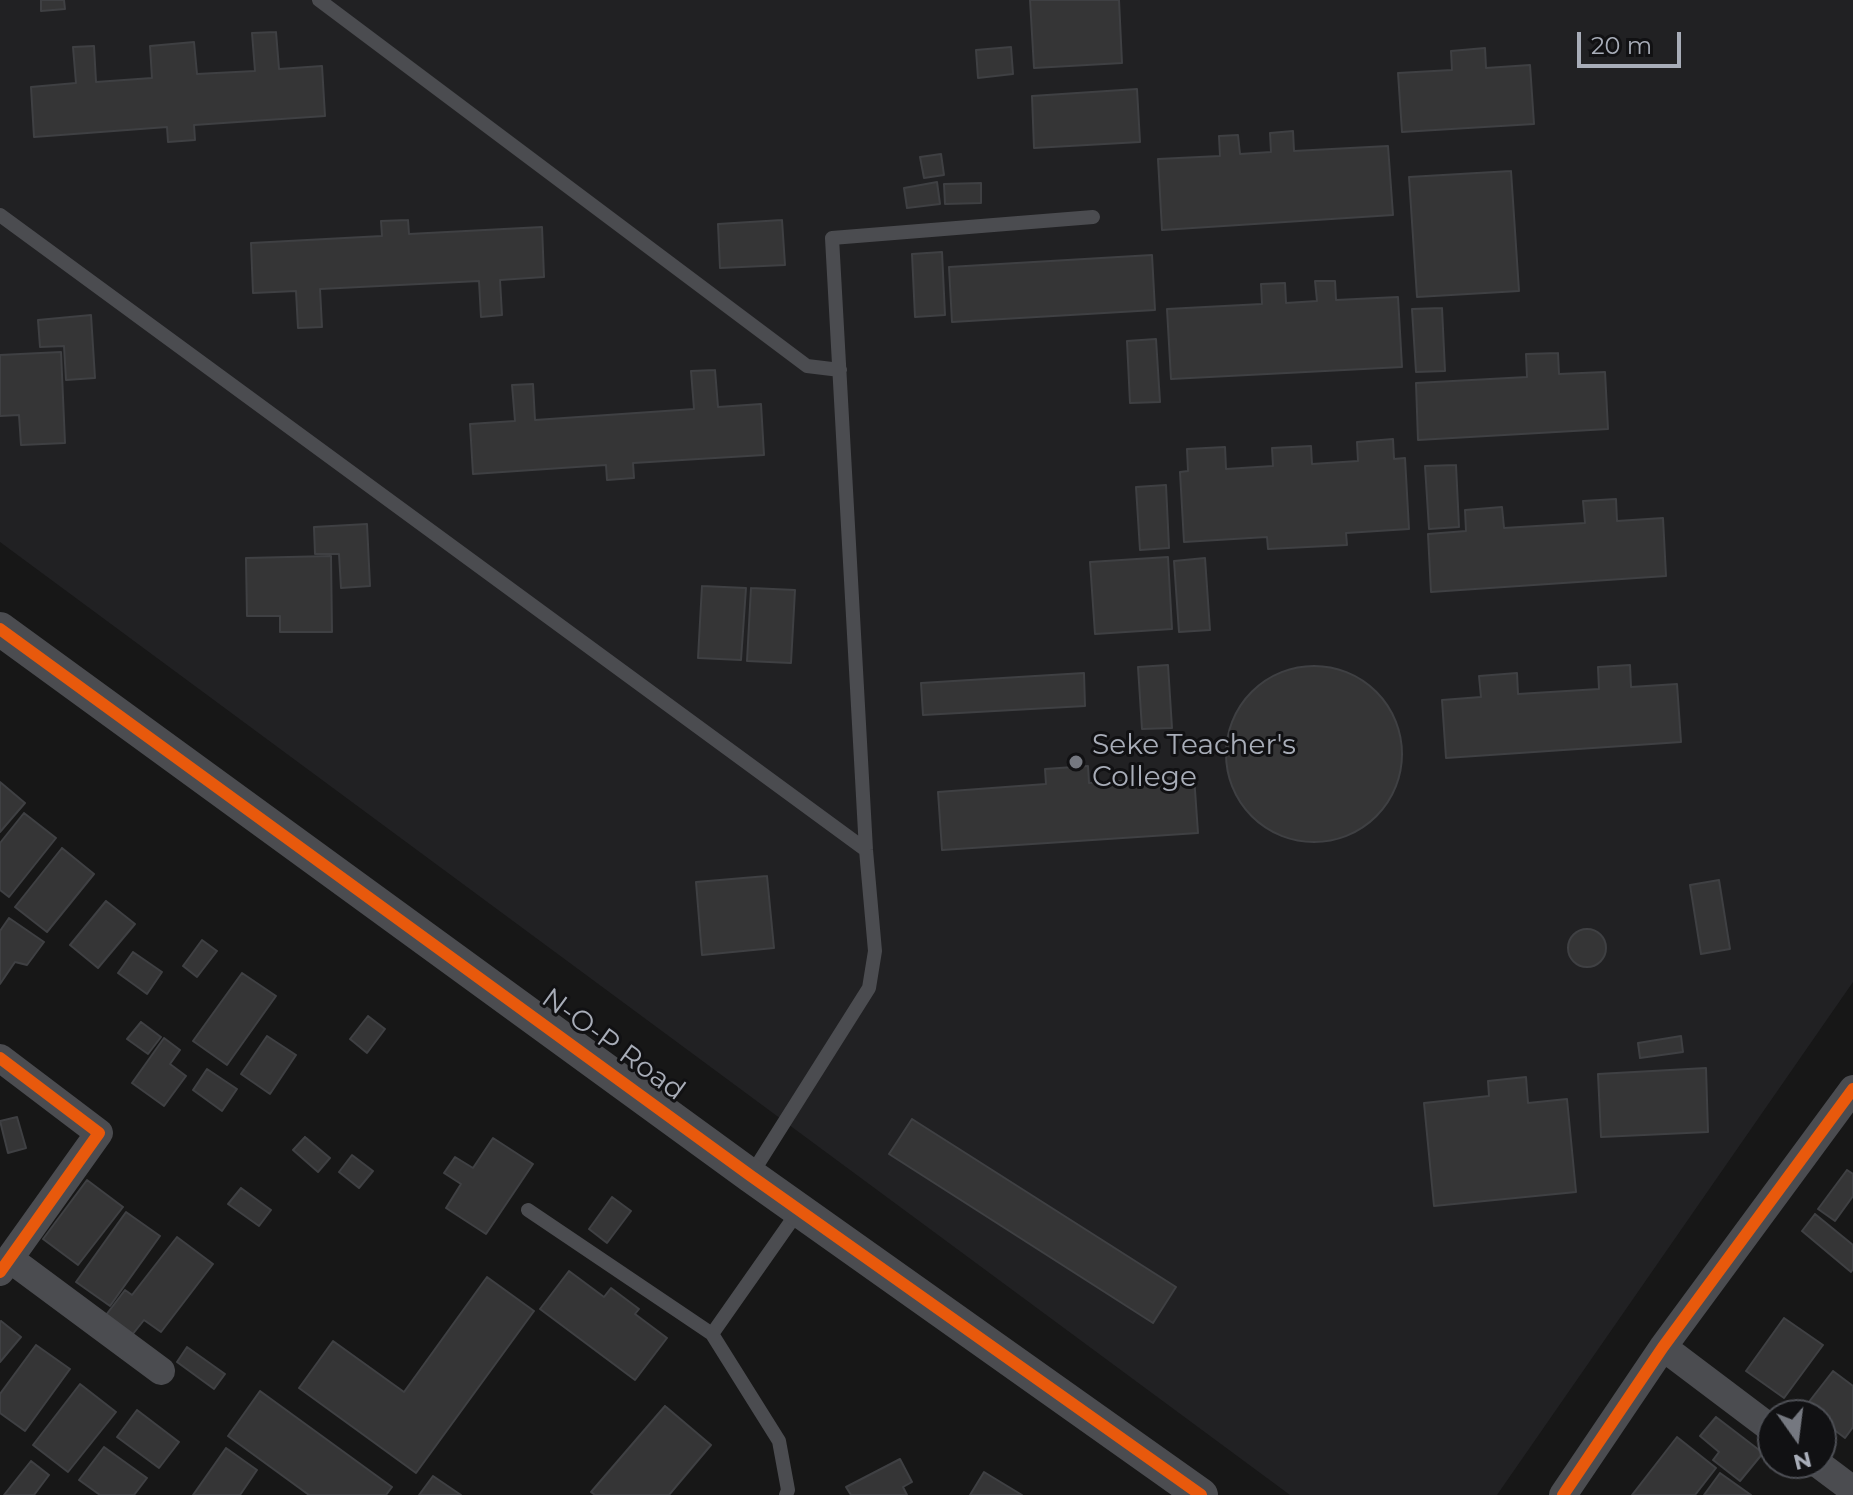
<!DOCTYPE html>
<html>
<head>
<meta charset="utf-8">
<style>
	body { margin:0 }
	#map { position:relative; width:1853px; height:1495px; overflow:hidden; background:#171717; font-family:Montserrat,sans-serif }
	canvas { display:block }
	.north { position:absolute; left:1757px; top:1399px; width:80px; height:80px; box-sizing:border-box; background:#111113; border:2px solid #4d4f55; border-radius:50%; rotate:166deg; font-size:22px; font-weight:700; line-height:32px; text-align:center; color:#a8adb8 }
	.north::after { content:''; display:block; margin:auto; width:28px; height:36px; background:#757880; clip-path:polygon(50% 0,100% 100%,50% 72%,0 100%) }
	.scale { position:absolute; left:1577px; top:32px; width:104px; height:36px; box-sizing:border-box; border:4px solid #a8adb8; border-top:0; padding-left:10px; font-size:24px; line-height:28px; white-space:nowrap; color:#a8adb8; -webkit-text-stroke:6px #111113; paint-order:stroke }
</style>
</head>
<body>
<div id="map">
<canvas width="1853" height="1495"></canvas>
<div class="north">N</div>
<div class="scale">20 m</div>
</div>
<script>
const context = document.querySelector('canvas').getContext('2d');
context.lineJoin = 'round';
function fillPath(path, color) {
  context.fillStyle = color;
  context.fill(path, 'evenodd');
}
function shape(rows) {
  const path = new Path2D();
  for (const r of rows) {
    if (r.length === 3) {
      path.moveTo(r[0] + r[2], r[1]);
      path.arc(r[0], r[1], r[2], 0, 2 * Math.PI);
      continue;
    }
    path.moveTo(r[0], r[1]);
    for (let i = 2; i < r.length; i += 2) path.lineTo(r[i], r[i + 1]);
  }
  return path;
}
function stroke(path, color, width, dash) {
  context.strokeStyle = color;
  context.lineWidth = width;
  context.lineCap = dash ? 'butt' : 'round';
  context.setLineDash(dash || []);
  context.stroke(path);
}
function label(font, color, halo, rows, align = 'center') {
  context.font = font + ' Montserrat,sans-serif';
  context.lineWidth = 6;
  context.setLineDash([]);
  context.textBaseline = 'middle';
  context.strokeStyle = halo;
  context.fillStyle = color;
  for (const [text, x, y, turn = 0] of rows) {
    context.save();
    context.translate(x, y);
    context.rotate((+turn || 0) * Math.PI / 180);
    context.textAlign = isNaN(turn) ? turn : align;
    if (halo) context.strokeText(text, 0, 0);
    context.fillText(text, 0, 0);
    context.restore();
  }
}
const built = shape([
	[0,0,1853,0,1853,982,1497,1495,1290,1495,0,542]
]);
const building = shape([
	[41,0,64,0,65,9,41,11,41,0],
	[1030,0,1119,0,1122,63,1034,68,1030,0],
	[276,32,279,69,322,66,325,116,194,125,195,140,168,142,167,127,34,137,31,87,76,83,73,47,94,46,96,82,152,78,150,46,194,42,197,74,255,71,252,33,276,32],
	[1011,47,1013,74,978,78,976,50,1011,47],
	[1485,48,1486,68,1530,65,1534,124,1402,132,1398,73,1452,70,1451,51,1485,48],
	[1137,89,1140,142,1034,148,1032,96,1137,89],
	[1293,131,1294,151,1388,146,1393,215,1162,230,1158,159,1220,156,1219,136,1238,135,1240,154,1271,152,1270,133,1293,131],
	[941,154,944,175,924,178,920,157,941,154],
	[1511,171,1519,291,1417,297,1409,177,1511,171],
	[937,182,940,204,907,208,904,188,937,182],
	[981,183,981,203,945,204,944,184,981,183],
	[408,220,409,234,542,227,544,277,500,280,502,315,481,317,479,281,320,289,322,327,298,328,296,291,253,293,251,243,382,236,381,221,408,220],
	[782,220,785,265,720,268,718,224,782,220],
	[942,252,945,315,915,317,912,254,942,252],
	[1152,255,1155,310,952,322,949,267,1152,255],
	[1315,281,1335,281,1336,300,1398,297,1402,367,1171,379,1167,309,1262,304,1261,284,1285,283,1286,303,1317,301,1315,281],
	[1442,308,1445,371,1416,372,1412,309,1442,308],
	[91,315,95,378,66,380,64,346,40,347,38,320,91,315],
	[1156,339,1160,402,1130,403,1127,341,1156,339],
	[61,352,65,443,21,445,19,415,0,416,0,355,61,352],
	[1558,353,1559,374,1605,372,1608,429,1418,440,1416,383,1527,377,1526,354,1558,353],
	[715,370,718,407,761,404,764,455,633,463,634,478,607,480,606,465,473,474,470,424,515,421,512,385,533,384,535,420,694,409,691,371,715,370],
	[1393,439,1394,459,1405,458,1409,529,1346,533,1347,545,1268,549,1267,537,1184,542,1180,472,1188,471,1187,449,1225,447,1226,469,1273,466,1272,448,1311,446,1312,464,1358,461,1357,442,1393,439],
	[1456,465,1459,527,1429,529,1425,466,1456,465],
	[1166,485,1169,548,1140,550,1136,487,1166,485],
	[1616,499,1617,521,1663,518,1666,576,1431,592,1428,534,1466,531,1465,510,1502,507,1504,528,1585,523,1583,501,1616,499],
	[367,524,370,586,341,588,339,554,315,554,314,527,367,524],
	[331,556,332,632,280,632,280,616,247,616,246,558,331,556],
	[1168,557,1172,629,1095,634,1090,562,1168,557],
	[1205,558,1210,630,1179,632,1174,561,1205,558],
	[702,586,746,588,741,660,698,658,702,586],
	[751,588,795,590,791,663,747,661,751,588],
	[1168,665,1172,728,1142,729,1138,667,1168,665],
	[1630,665,1631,687,1677,684,1681,742,1446,758,1442,700,1481,697,1479,676,1517,673,1518,694,1599,689,1598,667,1630,665],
	[1314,754,88],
	[1084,673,1085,706,923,715,921,683,1084,673],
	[1088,766,1089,783,1194,776,1198,833,942,850,938,792,1046,784,1045,769,1088,766],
	[0,782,25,803,0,832,0,782],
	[24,813,56,838,9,897,0,890,0,843,24,813],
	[62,848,94,874,47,932,15,907,62,848],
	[767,876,774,948,702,955,696,882,767,876],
	[1719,880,1730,949,1701,954,1690,885,1719,880],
	[106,901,135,924,98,968,70,945,106,901],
	[9,918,44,942,27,965,15,962,0,984,0,931,9,918],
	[1587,948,19],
	[202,940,217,951,197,977,183,966,202,940],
	[133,952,162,972,147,994,118,973,133,952],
	[242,973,276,996,227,1065,193,1041,242,973],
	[368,1016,385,1029,367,1053,350,1039,368,1016],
	[141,1022,161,1037,148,1054,127,1039,141,1022],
	[267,1036,296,1055,270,1094,241,1074,267,1036],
	[1681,1036,1683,1052,1640,1058,1638,1043,1681,1036],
	[164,1038,180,1050,170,1064,186,1076,164,1106,132,1083,164,1038],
	[1706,1068,1708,1132,1601,1137,1598,1074,1706,1068],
	[207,1069,237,1089,222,1111,193,1090,207,1069],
	[1526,1077,1528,1103,1567,1099,1576,1192,1434,1206,1424,1103,1489,1096,1488,1081,1526,1077],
	[17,1117,26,1148,8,1153,0,1121,17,1117],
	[912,1119,1176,1287,1153,1323,889,1154,912,1119],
	[305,1137,330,1158,318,1172,293,1150,305,1137],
	[493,1138,533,1164,486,1234,446,1208,461,1184,444,1173,455,1157,473,1168,493,1138],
	[352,1155,373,1171,359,1188,339,1172,352,1155],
	[1847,1170,1853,1174,1853,1196,1835,1221,1818,1209,1847,1170],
	[87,1180,123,1207,78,1265,43,1239,87,1180],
	[241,1188,271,1210,259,1226,228,1204,241,1188],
	[612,1197,631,1211,607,1243,589,1229,612,1197],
	[126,1212,160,1236,110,1306,76,1282,126,1212],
	[1815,1214,1853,1245,1853,1269,1851,1272,1802,1231,1815,1214],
	[177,1237,213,1264,161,1332,144,1320,132,1335,106,1315,125,1290,132,1295,177,1237],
	[569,1271,604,1297,611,1288,639,1309,635,1314,667,1338,635,1380,540,1309,569,1271],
	[487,1277,534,1311,416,1473,299,1388,333,1341,404,1392,487,1277],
	[1784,1318,1823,1345,1784,1398,1746,1371,1784,1318],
	[1,1321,21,1337,0,1362,0,1322,1,1321],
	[36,1345,70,1369,25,1431,0,1413,0,1394,36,1345],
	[187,1347,225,1374,214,1389,177,1362,187,1347],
	[1833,1371,1853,1386,1853,1427,1845,1438,1821,1420,1821,1415,1815,1415,1805,1407,1833,1371],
	[80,1384,116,1412,68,1472,33,1445,80,1384],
	[260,1391,392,1487,386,1495,309,1495,228,1436,260,1391],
	[665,1406,711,1445,669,1495,595,1495,591,1492,665,1406],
	[137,1410,179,1442,159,1468,117,1437,137,1410],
	[1716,1417,1763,1453,1740,1481,1713,1460,1719,1452,1700,1436,1716,1417],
	[1677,1437,1716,1468,1695,1495,1632,1495,1677,1437],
	[104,1447,147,1478,134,1495,100,1495,79,1480,104,1447],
	[226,1448,257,1470,240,1495,193,1495,226,1448],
	[900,1459,912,1482,903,1487,907,1495,851,1495,846,1487,900,1459],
	[31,1461,49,1475,34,1495,4,1495,31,1461],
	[984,1472,1022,1495,970,1495,984,1472],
	[1720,1473,1751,1495,1704,1495,1720,1473],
	[433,1476,461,1495,419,1495,433,1476]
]);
const service = shape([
	[319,0,807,366,840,370],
	[0,215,866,850],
	[751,1175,869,988,875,951,866,850,832,238,1093,217],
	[528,1210,712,1334,779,1441,788,1490,786,1495],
	[712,1334,799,1210]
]);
const minor = shape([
	[0,1058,99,1133,0,1272],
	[10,1259,161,1371],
	[1663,1347,1773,1430],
	[1817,1463,1853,1490],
	[1563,1495,1663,1347,1853,1089]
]);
const tertiary = shape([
	[0,629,751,1176,1201,1495]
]);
const cycleway = shape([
	[0,629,751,1176,1201,1495],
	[0,1058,99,1133,0,1272],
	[1563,1495,1663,1347,1853,1089]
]);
const markers = [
	[1076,762,8,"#757880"]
];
const poiNames = [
	["Seke Teacher's",1092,746],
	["College",1092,778]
];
const streetNames = [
	["N-O-P Road",613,1045,36]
];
fillPath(built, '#212123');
fillPath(building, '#353536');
stroke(building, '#3f4043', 2);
stroke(service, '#4b4c50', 14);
stroke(minor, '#4b4c50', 28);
stroke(tertiary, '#4b4c50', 34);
stroke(cycleway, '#e8590c', 12);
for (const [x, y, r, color] of markers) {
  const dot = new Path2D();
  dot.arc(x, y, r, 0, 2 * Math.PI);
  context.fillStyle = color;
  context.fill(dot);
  stroke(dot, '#111113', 3);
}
label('28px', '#a8adb8', '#111113', poiNames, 'left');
label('28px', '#a8adb8', '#111113', streetNames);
</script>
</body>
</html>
